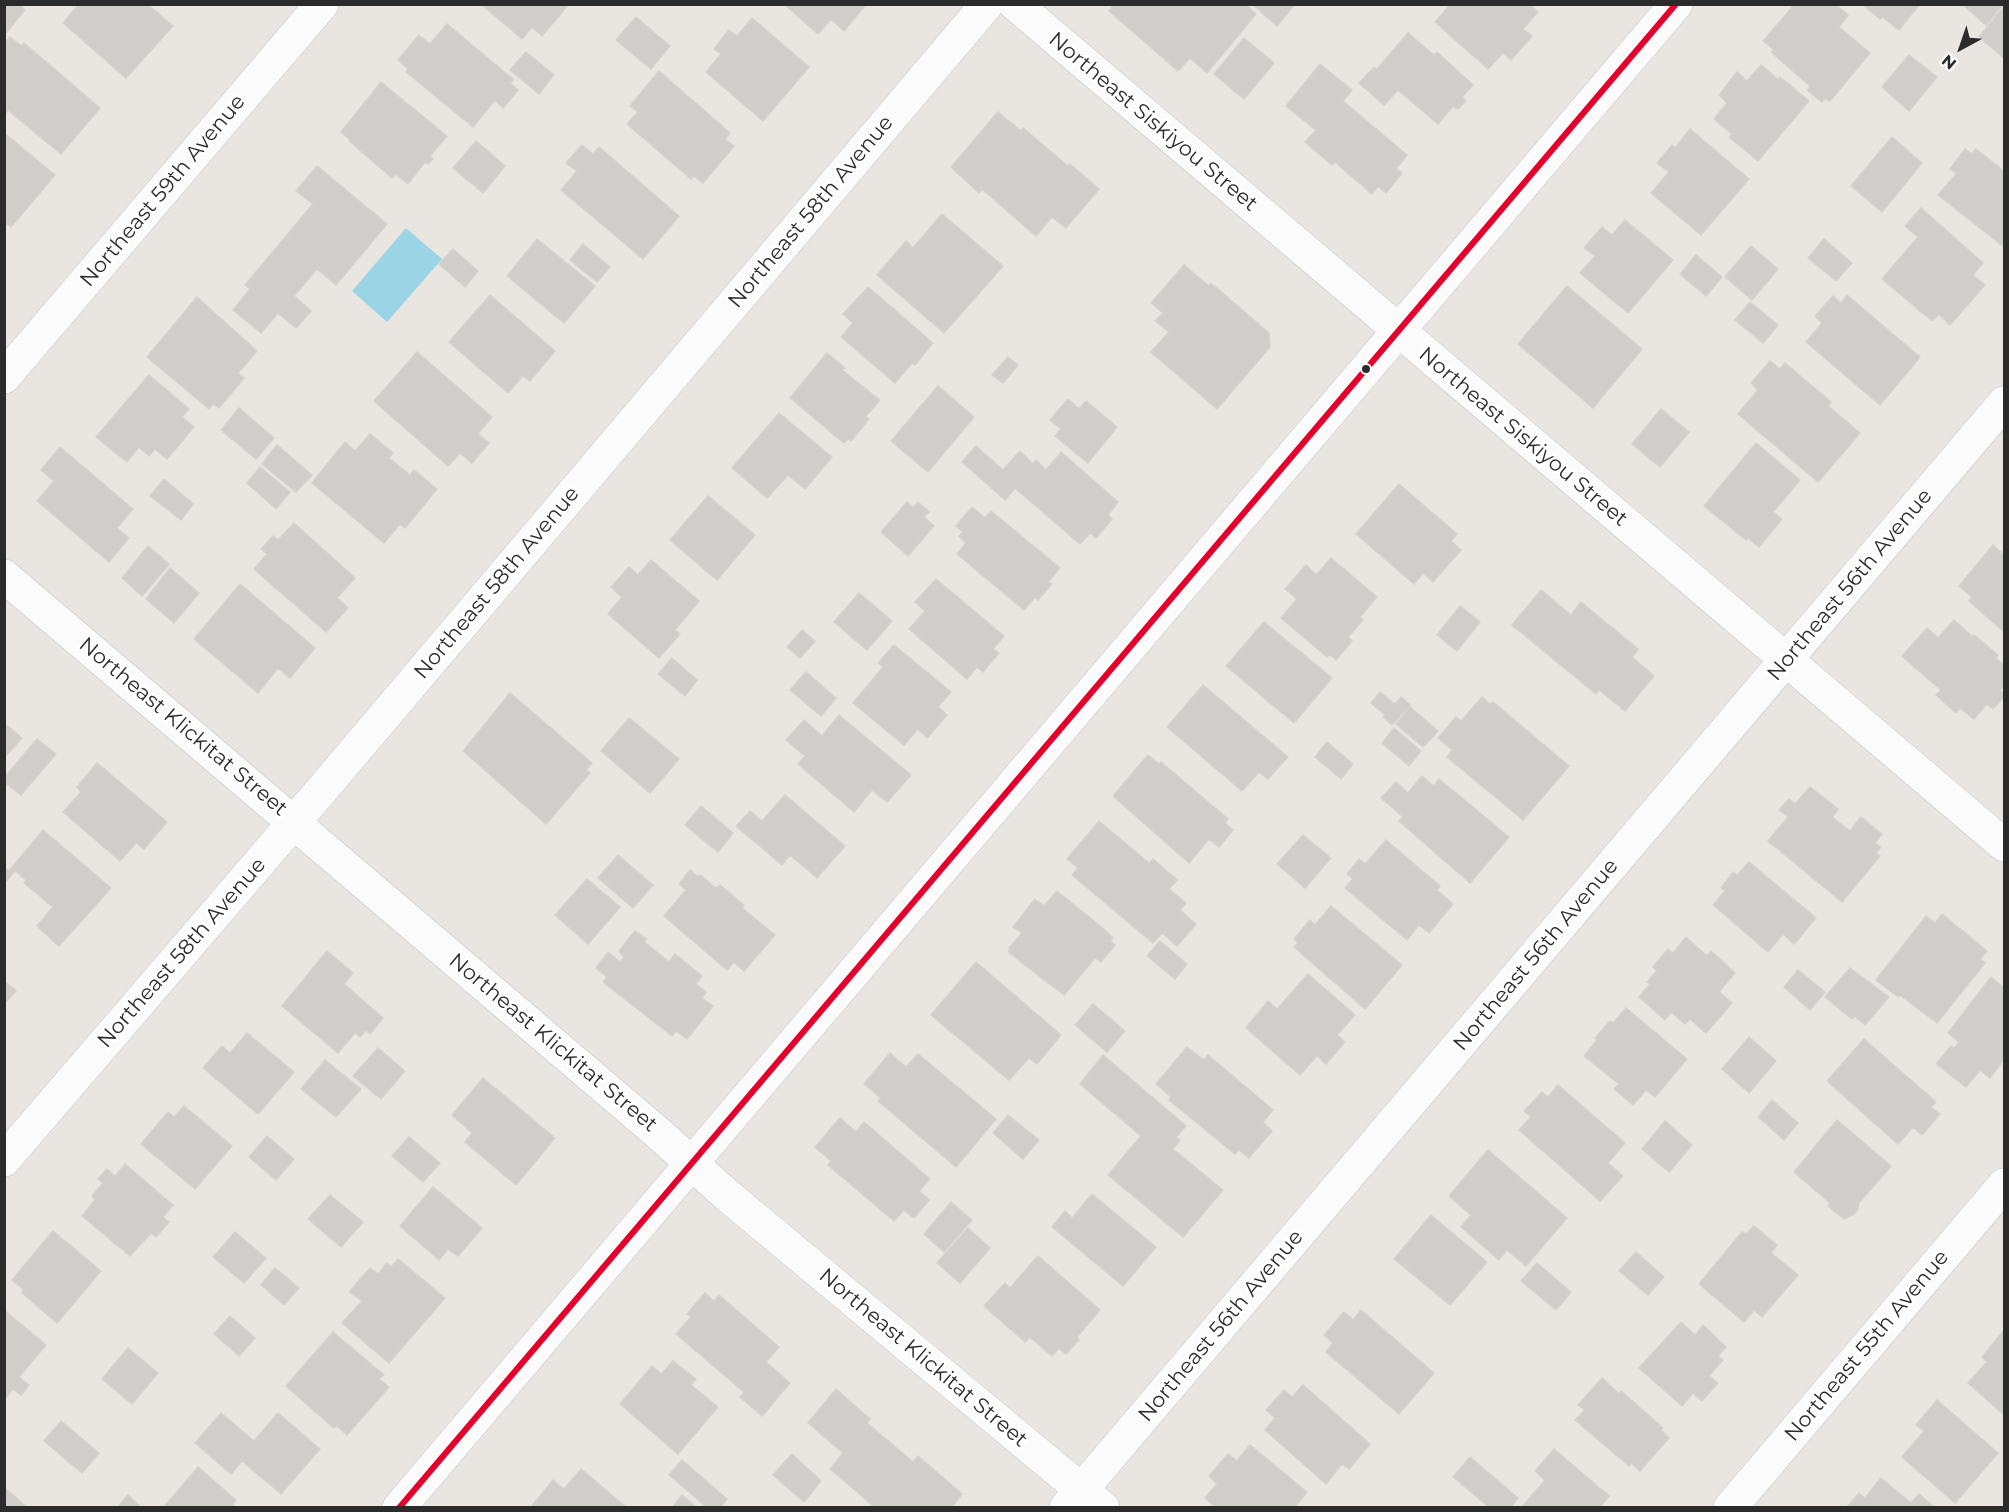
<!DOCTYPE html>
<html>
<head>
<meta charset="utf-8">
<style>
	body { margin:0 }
	#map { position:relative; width:2009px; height:1512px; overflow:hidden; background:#e9e6e2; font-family:Montserrat,sans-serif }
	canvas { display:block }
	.frame { position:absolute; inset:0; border:6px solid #2b2b2b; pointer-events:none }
	.north { position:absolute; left:1931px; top:18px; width:60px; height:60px; -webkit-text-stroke:4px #fff; paint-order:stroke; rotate:220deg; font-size:16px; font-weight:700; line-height:24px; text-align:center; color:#2b2b2b }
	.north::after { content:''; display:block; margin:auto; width:21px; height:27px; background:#2b2b2b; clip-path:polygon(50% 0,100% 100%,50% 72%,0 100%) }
</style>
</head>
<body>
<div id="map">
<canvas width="2009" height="1512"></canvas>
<div class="frame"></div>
<div class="north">N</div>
</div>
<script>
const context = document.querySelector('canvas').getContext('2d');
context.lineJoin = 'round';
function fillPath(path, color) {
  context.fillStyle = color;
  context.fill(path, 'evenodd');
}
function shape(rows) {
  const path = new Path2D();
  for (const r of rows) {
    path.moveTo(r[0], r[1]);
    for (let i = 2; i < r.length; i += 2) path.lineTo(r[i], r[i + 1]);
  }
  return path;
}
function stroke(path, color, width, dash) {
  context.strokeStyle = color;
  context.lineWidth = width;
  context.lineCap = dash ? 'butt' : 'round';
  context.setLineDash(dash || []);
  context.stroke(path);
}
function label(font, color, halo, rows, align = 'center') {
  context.font = font + ' Montserrat,sans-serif';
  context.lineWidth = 5;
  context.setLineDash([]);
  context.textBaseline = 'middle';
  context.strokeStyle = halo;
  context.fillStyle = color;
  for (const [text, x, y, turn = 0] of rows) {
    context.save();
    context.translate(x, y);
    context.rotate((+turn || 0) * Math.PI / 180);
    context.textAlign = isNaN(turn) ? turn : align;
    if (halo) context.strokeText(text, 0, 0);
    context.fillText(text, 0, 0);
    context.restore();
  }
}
const water = shape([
	[406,228,442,259,387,322,352,291]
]);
const building = shape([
	[4,4,19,4,25,10,6,33,4,4],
	[79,4,147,4,173,26,126,78,63,23,79,4],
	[481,4,569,4,542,36,532,27,522,39,481,4],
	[784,4,866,4,844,31,831,19,818,34,784,4],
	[1115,4,1245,4,1256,14,1207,73,1190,58,1178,71,1109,11,1115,4],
	[1252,4,1295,4,1277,26,1252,4],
	[1451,4,1529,4,1538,12,1523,29,1532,36,1511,60,1503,53,1488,69,1435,22,1451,4],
	[1795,4,1835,4,1848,15,1839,27,1870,53,1830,101,1825,98,1822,102,1807,90,1810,86,1771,52,1774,50,1763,41,1795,4],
	[1862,4,1920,4,1899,30,1882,17,1880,19,1862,4],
	[1962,4,2003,4,1986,25,1962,4],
	[2004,6,2004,58,1979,37,2004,6],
	[636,17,670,46,651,69,616,40,636,17],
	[752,18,809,67,763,121,706,72,721,54,714,49,729,30,737,36,752,18],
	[447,24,514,80,510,83,518,90,503,108,495,100,473,127,406,72,408,69,398,60,419,35,430,44,447,24],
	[1408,33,1434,55,1437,52,1473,85,1462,97,1466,101,1458,109,1453,106,1438,124,1398,90,1384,105,1359,83,1374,67,1377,69,1408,33],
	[10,37,21,46,24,43,100,108,61,154,8,110,7,112,4,110,4,43,10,37],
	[1244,38,1274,63,1244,99,1214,74,1244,38],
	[526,52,554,75,539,94,510,70,526,52],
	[1909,55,1937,77,1909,111,1882,87,1909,55],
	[1320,64,1352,90,1343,101,1407,155,1396,169,1402,173,1386,193,1378,186,1372,194,1335,162,1332,165,1305,142,1316,130,1286,106,1320,64],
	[1761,65,1779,80,1780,77,1809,101,1758,161,1729,137,1732,134,1714,119,1727,103,1719,95,1737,72,1747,81,1761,65],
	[659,71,730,133,725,139,734,146,703,183,693,176,691,179,627,124,638,112,630,106,659,71],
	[381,82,447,136,430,156,433,159,428,164,425,162,408,184,395,174,392,178,349,141,350,140,341,132,381,82],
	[998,112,1021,131,1023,128,1068,166,1070,164,1099,189,1066,228,1052,217,1036,236,982,189,979,193,951,167,998,112],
	[1690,129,1749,179,1701,235,1651,193,1669,172,1657,163,1672,145,1675,148,1690,129],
	[4,133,55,175,11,227,4,222,4,133],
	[1892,137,1922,163,1882,212,1851,186,1892,137],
	[476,141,505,166,483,193,453,168,476,141],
	[582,145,593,154,599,147,679,216,643,259,561,190,577,171,566,163,582,145],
	[1965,149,1972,154,1976,149,2004,171,2004,247,1938,195,1957,173,1950,169,1965,149],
	[317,166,387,224,336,285,317,269,294,296,311,311,296,328,278,313,261,333,233,310,250,289,245,285,313,204,296,191,317,166],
	[1921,208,1983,263,1973,275,1985,285,1950,325,1939,314,1932,321,1882,279,1918,237,1905,226,1921,208],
	[942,214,1003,266,944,333,877,275,906,241,913,248,942,214],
	[1625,220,1673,260,1628,313,1580,273,1595,256,1584,248,1602,227,1612,235,1625,220],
	[537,239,595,286,564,323,507,276,537,239],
	[1824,239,1852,263,1836,281,1808,258,1824,239],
	[583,244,610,267,597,282,570,260,583,244],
	[1751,246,1778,269,1752,300,1725,277,1751,246],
	[453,249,478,271,465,287,439,264,453,249],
	[1696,255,1722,277,1706,296,1680,274,1696,255],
	[1184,265,1209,286,1211,283,1269,333,1270,347,1217,409,1151,352,1169,332,1155,321,1163,313,1151,303,1184,265],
	[1567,286,1642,349,1593,408,1518,344,1567,286],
	[868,287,933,343,915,365,912,363,895,383,841,337,853,323,843,314,868,287],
	[490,295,555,351,530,381,523,376,508,393,449,342,490,295],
	[1847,295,1920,357,1880,405,1806,342,1822,323,1815,316,1833,296,1841,303,1847,295],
	[197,297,257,351,238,373,244,378,219,408,213,404,209,409,147,357,197,297],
	[1750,302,1778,325,1763,343,1735,320,1750,302],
	[417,352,492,417,478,434,489,443,472,463,460,453,448,466,374,401,417,352],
	[827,353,845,368,842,370,880,400,865,417,869,419,851,441,848,439,844,443,790,398,827,353],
	[1008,357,1018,365,1003,383,992,375,1008,357],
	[1770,361,1780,369,1785,363,1831,402,1828,406,1860,433,1818,482,1738,414,1758,390,1751,383,1770,361],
	[149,375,189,409,182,417,194,427,167,459,155,449,149,456,139,447,127,462,96,437,149,375],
	[938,386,974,417,928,472,891,441,938,386],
	[1068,399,1079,409,1086,401,1117,427,1088,463,1055,436,1061,429,1050,420,1068,399],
	[239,408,274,438,256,459,221,430,239,408],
	[1661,409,1689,432,1660,467,1632,444,1661,409],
	[779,413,832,457,805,489,788,475,767,498,732,468,779,413],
	[370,434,393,453,389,458,410,475,414,470,437,489,405,528,400,524,384,543,312,483,345,442,355,451,370,434],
	[1756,443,1800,480,1773,512,1782,519,1759,547,1748,538,1746,540,1704,506,1756,443],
	[277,445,312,475,296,492,262,464,277,445],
	[976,446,1003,470,1020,451,1033,464,1036,460,1046,470,1061,452,1118,502,1108,515,1112,519,1096,538,1090,533,1080,544,1015,488,1005,500,962,462,976,446],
	[60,447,133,509,117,528,129,538,109,562,37,501,54,481,41,470,60,447],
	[260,467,290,492,276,509,247,483,260,467],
	[164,479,193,504,181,520,150,496,164,479],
	[1399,484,1457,534,1451,541,1461,550,1433,582,1423,573,1414,584,1356,534,1399,484],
	[708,496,755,535,717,580,670,540,708,496],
	[907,502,913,508,918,502,929,512,924,517,934,526,908,556,881,532,907,502],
	[972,507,985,518,991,511,1060,568,1048,582,1052,584,1038,600,1035,597,1024,610,957,554,966,543,959,536,963,532,956,526,972,507],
	[294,523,355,578,337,598,348,608,326,632,254,569,267,554,261,549,273,536,278,540,294,523],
	[1993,545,2004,555,2004,632,1969,601,1972,597,1959,586,1993,545],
	[148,546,169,564,142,596,122,578,148,546],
	[1331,558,1377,597,1360,617,1363,620,1348,637,1352,641,1336,660,1330,655,1327,657,1281,618,1297,599,1285,589,1306,565,1316,575,1331,558],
	[651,560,699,601,675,630,680,634,659,658,608,614,622,597,611,587,629,567,638,575,651,560],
	[170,568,199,593,174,623,146,599,170,568],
	[936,579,1004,636,993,649,999,653,983,672,977,667,967,679,909,629,925,611,915,602,936,579],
	[240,584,315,648,290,678,278,668,258,693,194,639,240,584],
	[1541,590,1571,615,1581,602,1638,649,1632,657,1654,676,1625,711,1599,690,1596,694,1512,625,1541,590],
	[859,593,892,621,867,650,834,622,859,593],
	[1460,606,1480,622,1457,651,1437,635,1460,606],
	[1954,620,1973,637,1974,635,1998,655,1996,658,2004,665,2004,685,2000,690,2004,693,2004,697,1993,709,1987,704,1974,719,1960,708,1956,713,1936,695,1941,690,1902,656,1927,628,1938,638,1954,620],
	[1264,622,1332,678,1294,723,1226,666,1264,622],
	[802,630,815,641,800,658,787,647,802,630],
	[894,645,951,692,938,707,947,715,927,738,918,729,904,745,853,703,883,667,878,663,894,645],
	[672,658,697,680,685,696,658,674,672,658],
	[806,672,836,698,821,716,790,690,806,672],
	[1203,685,1288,757,1268,779,1259,772,1242,791,1167,727,1203,685],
	[1380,692,1395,704,1401,697,1410,705,1392,725,1383,717,1385,715,1371,703,1380,692],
	[510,693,592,763,586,770,590,773,546,824,463,751,510,693],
	[1482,697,1490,704,1493,702,1569,766,1523,820,1447,757,1452,750,1438,738,1456,717,1461,721,1482,697],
	[1410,707,1438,731,1423,747,1396,724,1410,707],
	[839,715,911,775,887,802,872,790,854,812,798,764,805,756,786,740,804,720,822,736,839,715],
	[629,718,679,759,650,793,601,751,629,718],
	[4,723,22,738,4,758,4,723],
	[1394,728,1421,751,1409,766,1382,743,1394,728],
	[37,739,56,754,21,795,4,782,4,778,37,739],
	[1327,742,1353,764,1341,779,1315,757,1327,742],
	[1148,755,1159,764,1161,762,1228,819,1225,823,1233,830,1219,847,1209,839,1189,863,1113,796,1148,755],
	[97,763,167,822,144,849,136,843,120,861,63,812,81,792,77,787,97,763],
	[1422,776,1434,786,1439,779,1509,837,1470,883,1399,821,1403,817,1381,798,1396,782,1408,793,1422,776],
	[1810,787,1838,809,1832,817,1850,831,1861,817,1882,834,1875,843,1881,847,1876,853,1880,856,1842,902,1768,841,1788,817,1779,810,1789,799,1795,804,1810,787],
	[785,795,845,846,817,878,790,855,782,865,736,826,750,811,762,821,785,795],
	[701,806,733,833,718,852,685,825,701,806],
	[1099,821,1149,863,1153,859,1177,880,1169,889,1186,903,1180,910,1196,924,1177,946,1162,933,1153,943,1072,875,1078,868,1067,859,1099,821],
	[43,830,111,888,59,946,37,926,53,907,24,883,26,880,15,871,4,884,4,867,9,871,43,830],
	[1303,835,1331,858,1305,888,1277,864,1303,835],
	[1386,840,1440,886,1437,890,1453,904,1429,933,1419,925,1407,940,1345,888,1353,879,1347,874,1359,859,1365,864,1386,840],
	[618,855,653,885,633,908,598,878,618,855],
	[1749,862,1816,918,1794,944,1783,934,1768,952,1713,905,1725,891,1721,888,1733,872,1737,875,1749,862],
	[690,870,698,877,700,875,716,888,720,885,744,905,742,908,775,935,744,971,734,962,727,970,664,916,686,890,679,884,690,870],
	[587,879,620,907,588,944,555,915,587,879],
	[1057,891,1105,930,1113,938,1110,941,1115,945,1101,962,1095,958,1064,995,1008,952,1010,950,1009,948,1022,933,1013,927,1035,899,1044,906,1057,891],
	[1331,906,1402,965,1365,1009,1294,947,1298,943,1294,939,1310,920,1315,925,1331,906],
	[1942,914,1987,951,1980,959,1985,963,1937,1023,1900,995,1898,997,1876,980,1926,916,1935,923,1942,914],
	[635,931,647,939,644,942,669,962,675,954,702,976,696,984,706,992,702,998,713,1006,687,1039,676,1031,672,1036,603,982,607,977,596,968,608,952,620,962,624,957,619,951,635,931],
	[1686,937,1707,956,1711,951,1735,973,1719,992,1732,1003,1706,1033,1690,1019,1685,1024,1671,1012,1665,1020,1639,997,1650,984,1647,982,1657,971,1653,967,1668,949,1673,953,1686,937],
	[1160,941,1187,964,1175,979,1147,956,1160,941],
	[327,951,353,973,344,984,383,1018,370,1034,366,1030,360,1037,355,1033,338,1053,282,1006,327,951],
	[976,962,1061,1035,1037,1064,1029,1058,1009,1080,931,1015,976,962],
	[1850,968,1889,997,1865,1025,1855,1016,1852,1019,1825,997,1850,968],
	[1798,970,1825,992,1810,1010,1784,987,1798,970],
	[1308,974,1355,1015,1337,1035,1345,1042,1326,1064,1317,1056,1300,1075,1246,1028,1268,1001,1277,1009,1308,974],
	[1991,977,2004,988,2004,1059,1990,1078,1980,1070,1966,1087,1936,1064,1951,1046,1954,1048,1959,1042,1948,1033,1991,977],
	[4,981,16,991,4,1004,4,981],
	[1093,1004,1125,1031,1107,1052,1075,1025,1093,1004],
	[1626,1008,1687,1059,1655,1097,1646,1090,1633,1105,1614,1089,1619,1084,1584,1056,1597,1040,1595,1038,1610,1021,1613,1023,1626,1008],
	[247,1033,294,1072,258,1114,203,1068,222,1046,230,1053,247,1033],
	[1749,1037,1776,1061,1749,1093,1722,1069,1749,1037],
	[1864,1039,1936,1102,1931,1107,1940,1114,1922,1135,1913,1127,1898,1144,1827,1081,1864,1039],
	[1187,1047,1204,1060,1208,1055,1273,1110,1263,1122,1272,1131,1249,1158,1239,1150,1235,1154,1169,1100,1171,1097,1156,1084,1187,1047],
	[378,1048,405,1071,381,1099,353,1076,378,1048],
	[890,1053,906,1067,918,1054,996,1119,956,1167,878,1101,881,1098,864,1084,890,1053],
	[1103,1055,1186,1126,1176,1137,1180,1140,1173,1149,1223,1190,1183,1237,1108,1175,1141,1136,1080,1084,1103,1055],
	[325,1060,361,1089,336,1117,301,1089,325,1060],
	[483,1078,555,1138,516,1185,465,1142,472,1133,452,1115,483,1078],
	[1558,1085,1625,1143,1608,1163,1623,1176,1600,1201,1519,1130,1531,1117,1524,1111,1542,1092,1548,1097,1558,1085],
	[1772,1100,1798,1123,1784,1140,1758,1117,1772,1100],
	[184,1106,232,1146,195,1189,141,1144,168,1112,174,1117,184,1106],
	[1008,1115,1039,1140,1023,1159,993,1133,1008,1115],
	[840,1118,856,1132,864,1122,930,1179,919,1191,929,1200,914,1218,904,1210,894,1221,828,1165,831,1161,815,1147,840,1118],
	[1837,1120,1891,1166,1859,1203,1858,1209,1854,1214,1844,1219,1828,1206,1830,1203,1794,1172,1837,1120],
	[1665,1121,1692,1145,1669,1172,1642,1149,1665,1121],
	[267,1136,294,1159,276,1180,249,1157,267,1136],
	[409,1137,440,1163,423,1182,392,1156,409,1137],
	[1488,1150,1567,1218,1526,1266,1507,1250,1499,1260,1461,1227,1471,1215,1449,1196,1488,1150],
	[125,1164,173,1205,163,1217,169,1222,156,1237,151,1233,130,1256,82,1216,95,1200,92,1196,103,1183,98,1179,107,1169,115,1176,125,1164],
	[433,1187,482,1228,458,1256,448,1249,439,1260,400,1226,433,1187],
	[1092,1194,1156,1247,1123,1286,1052,1227,1065,1211,1072,1218,1092,1194],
	[330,1195,363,1222,341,1247,308,1219,330,1195],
	[951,1202,972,1220,944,1252,924,1234,951,1202],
	[1431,1215,1487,1262,1450,1305,1394,1259,1431,1215],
	[1754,1226,1777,1245,1771,1253,1798,1275,1762,1317,1754,1310,1744,1322,1699,1284,1742,1232,1746,1234,1754,1226],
	[968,1228,990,1248,960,1283,937,1263,968,1228],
	[53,1231,101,1271,57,1323,22,1293,24,1290,12,1280,53,1231],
	[235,1232,266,1258,244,1283,213,1257,235,1232],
	[1636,1252,1664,1277,1648,1295,1619,1271,1636,1252],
	[1038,1256,1100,1310,1077,1337,1079,1340,1066,1354,1059,1348,1052,1356,1030,1337,1025,1342,984,1306,1005,1283,1010,1288,1038,1256],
	[398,1259,445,1298,389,1363,342,1323,362,1301,349,1292,370,1268,378,1274,387,1263,391,1267,398,1259],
	[1537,1263,1571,1292,1556,1310,1521,1281,1537,1263],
	[275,1268,299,1288,284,1305,261,1285,275,1268],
	[705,1293,714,1301,719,1295,779,1347,766,1362,790,1383,762,1416,740,1397,744,1392,676,1334,691,1317,687,1314,705,1293],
	[4,1310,46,1345,19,1377,29,1385,21,1395,13,1389,5,1399,4,1310],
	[1361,1310,1434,1373,1399,1414,1326,1352,1333,1343,1324,1335,1344,1312,1353,1320,1361,1310],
	[230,1316,255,1338,239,1356,214,1334,230,1316],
	[1681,1322,1695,1335,1703,1325,1726,1347,1718,1356,1723,1360,1709,1376,1718,1383,1702,1401,1693,1393,1682,1406,1639,1368,1681,1322],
	[2004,1330,2004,1415,1968,1383,1987,1362,1982,1357,2004,1330],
	[333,1332,384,1375,379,1379,389,1387,347,1435,337,1426,334,1428,286,1386,333,1332],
	[128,1348,158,1373,132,1404,102,1379,128,1348],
	[673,1361,696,1379,691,1385,718,1407,678,1454,620,1404,652,1366,661,1374,673,1361],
	[1602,1378,1619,1394,1621,1391,1663,1428,1661,1430,1669,1438,1640,1471,1631,1463,1629,1466,1575,1420,1585,1410,1578,1405,1602,1378],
	[1303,1385,1370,1444,1349,1469,1342,1464,1326,1484,1265,1430,1275,1418,1266,1410,1284,1390,1292,1397,1303,1385],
	[836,1389,870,1419,867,1423,913,1462,918,1456,962,1494,951,1508,876,1508,830,1469,843,1453,808,1423,836,1389],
	[1937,1400,1998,1453,1955,1503,1902,1457,1924,1431,1916,1425,1937,1400],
	[221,1413,254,1441,278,1413,320,1449,281,1494,242,1461,231,1474,195,1443,221,1413],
	[61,1421,99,1453,82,1473,44,1441,61,1421],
	[1250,1445,1307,1492,1294,1508,1216,1508,1205,1498,1217,1484,1209,1476,1228,1454,1237,1461,1250,1445],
	[1554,1449,1609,1496,1599,1508,1521,1508,1545,1480,1535,1471,1554,1449],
	[792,1454,821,1481,804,1502,773,1475,792,1454],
	[1470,1457,1518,1498,1510,1508,1490,1508,1453,1477,1470,1457],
	[682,1460,727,1499,720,1508,708,1508,669,1475,682,1460],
	[198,1467,236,1500,232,1504,236,1508,163,1508,198,1467],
	[581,1469,627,1508,530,1508,553,1480,564,1489,581,1469],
	[1881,1478,1911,1503,1919,1494,1935,1508,1846,1508,1859,1493,1865,1498,1881,1478],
	[4,1487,28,1508,4,1508,4,1487],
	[128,1495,142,1508,117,1508,128,1495],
	[682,1495,697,1508,672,1508,682,1495]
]);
const minor = shape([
	[1015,4,2004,845],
	[4,377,322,4],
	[4,576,658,1133,728,1196,1103,1508],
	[4,1160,326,785,987,4],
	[1066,1508,2004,403],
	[1730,1508,2004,1185]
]);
const secondary = shape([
	[399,1508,1676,4]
]);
const bus1 = shape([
	[399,1508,1676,4]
]);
const markers = [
	[1366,369,5,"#2b2b2b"]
];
const streetNames = [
	["Northeast Siskiyou Street",1153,122,40],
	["Northeast 59th Avenue",163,191,-50],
	["Northeast 58th Avenue",811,212,-50],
	["Northeast Siskiyou Street",1523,437,40],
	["Northeast 58th Avenue",497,583,-50],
	["Northeast 56th Avenue",1850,585,-50],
	["Northeast Klickitat Street",183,727,40],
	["Northeast 58th Avenue",182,953,-49],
	["Northeast 56th Avenue",1536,955,-50],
	["Northeast Klickitat Street",553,1043,40],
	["Northeast 56th Avenue",1221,1326,-50],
	["Northeast 55th Avenue",1867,1346,-50],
	["Northeast Klickitat Street",923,1358,40]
];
fillPath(water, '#9bd4e5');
fillPath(building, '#d0cecb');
stroke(building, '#d4d1ce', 1.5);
stroke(minor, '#c5c4c4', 34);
stroke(secondary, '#c5c4c4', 34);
stroke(minor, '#fcfbfb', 33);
stroke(secondary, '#fcfbfb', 33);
stroke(bus1, '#e4002b', 6);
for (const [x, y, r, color] of markers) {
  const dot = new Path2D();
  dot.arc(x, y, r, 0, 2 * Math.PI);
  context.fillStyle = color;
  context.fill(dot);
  stroke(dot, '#fff', 2);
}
label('21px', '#2b2b2b', '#fff', streetNames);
</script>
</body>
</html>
